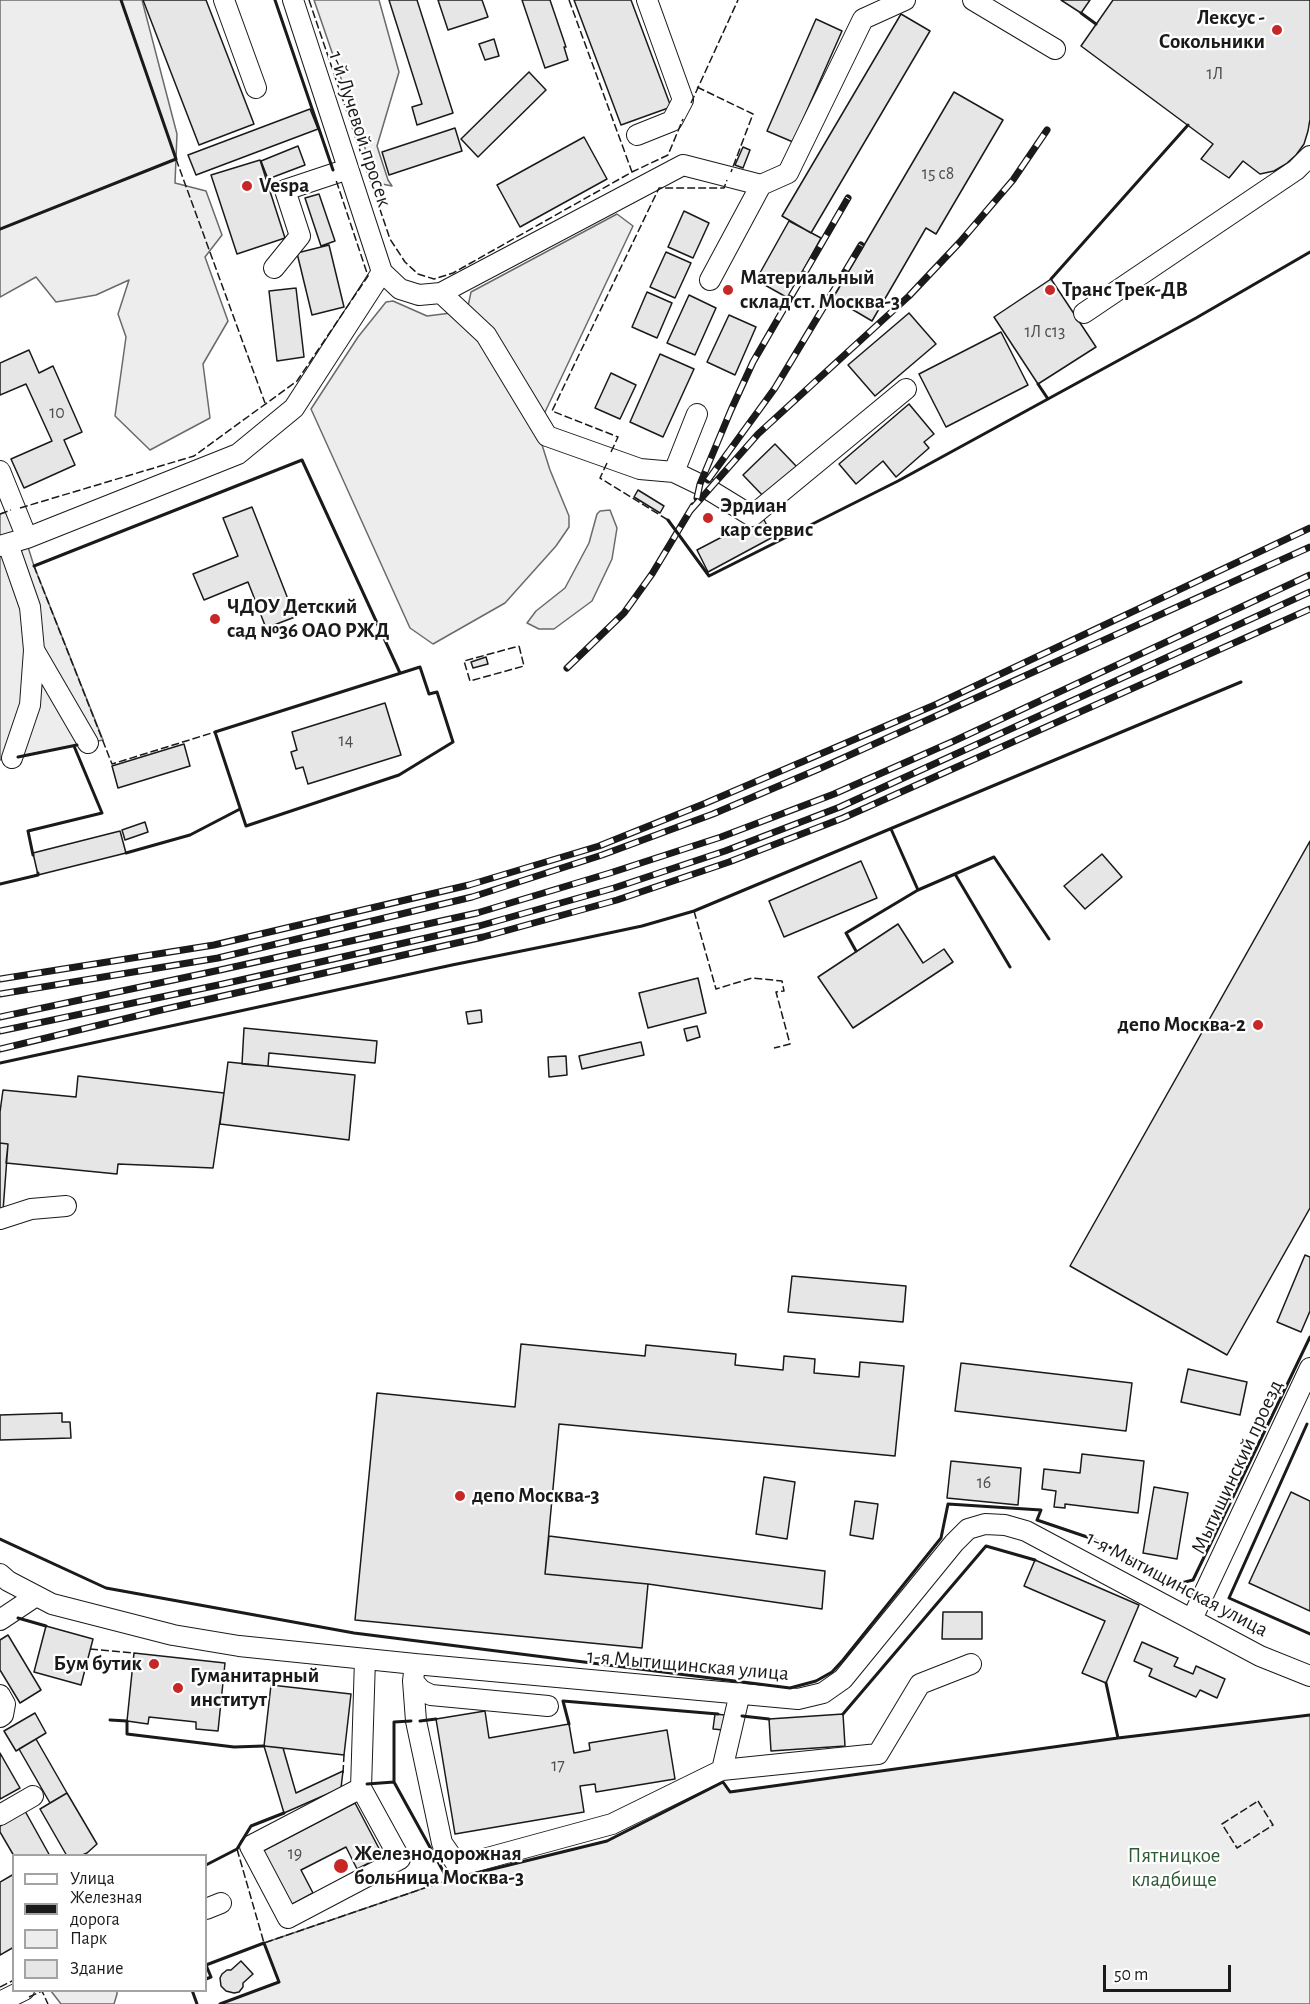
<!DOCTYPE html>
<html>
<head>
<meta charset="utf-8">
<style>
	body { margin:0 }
	#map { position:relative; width:1310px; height:2004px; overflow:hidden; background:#fff; font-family:"Alegreya Sans",sans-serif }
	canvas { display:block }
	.legend { position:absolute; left:12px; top:1854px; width:195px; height:138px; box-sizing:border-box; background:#fff; border:2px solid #a3a3a3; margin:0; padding:8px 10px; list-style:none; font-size:18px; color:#1a1a1a }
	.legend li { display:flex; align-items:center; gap:12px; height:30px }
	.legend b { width:30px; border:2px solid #a3a3a3 }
	.scale { position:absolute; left:1103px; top:1965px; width:128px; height:27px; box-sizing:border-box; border:3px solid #1a1a1a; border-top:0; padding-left:8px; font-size:18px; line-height:21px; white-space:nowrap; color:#1a1a1a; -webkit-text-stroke:4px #fff; paint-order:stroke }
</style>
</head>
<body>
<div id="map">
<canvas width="1310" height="2004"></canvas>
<ul class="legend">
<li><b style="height:8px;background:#fff"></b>Улица</li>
<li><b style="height:8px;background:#1a1a1a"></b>Железная дорога</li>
<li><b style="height:16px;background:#ededed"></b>Парк</li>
<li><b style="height:16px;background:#e6e6e6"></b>Здание</li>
</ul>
<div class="scale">50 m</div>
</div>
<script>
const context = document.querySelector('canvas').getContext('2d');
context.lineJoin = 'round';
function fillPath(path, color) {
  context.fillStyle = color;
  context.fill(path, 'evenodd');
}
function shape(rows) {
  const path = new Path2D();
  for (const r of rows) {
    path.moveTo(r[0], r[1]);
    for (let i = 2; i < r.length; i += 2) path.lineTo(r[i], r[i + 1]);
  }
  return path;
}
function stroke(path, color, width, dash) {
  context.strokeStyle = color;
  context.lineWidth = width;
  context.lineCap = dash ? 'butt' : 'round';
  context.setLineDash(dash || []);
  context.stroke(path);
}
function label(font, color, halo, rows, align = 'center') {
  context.font = font + ' "Alegreya Sans",sans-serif';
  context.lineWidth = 4.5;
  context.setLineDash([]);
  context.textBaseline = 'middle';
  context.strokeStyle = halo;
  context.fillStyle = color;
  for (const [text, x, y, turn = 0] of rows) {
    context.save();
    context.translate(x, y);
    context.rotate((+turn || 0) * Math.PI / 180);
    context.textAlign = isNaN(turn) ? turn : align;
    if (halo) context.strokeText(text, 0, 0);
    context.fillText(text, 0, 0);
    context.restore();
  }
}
const green = shape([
	[0,0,142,0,177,134,175,183,206,191,222,235,205,257,228,321,203,364,210,418,150,450,115,416,126,337,118,314,129,280,96,295,56,302,36,277,0,297,0,0],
	[314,0,379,0,399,72,377,146,388,180,392,186,377,183,314,0],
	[617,214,633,226,537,429,550,470,569,516,569,527,556,546,505,603,433,644,410,628,311,409,358,337,386,302,393,301,427,316,467,311,471,292,617,214],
	[16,509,34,566,103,740,0,760,0,514,16,509],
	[610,510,617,528,612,559,592,601,554,629,539,629,527,623,536,611,565,588,589,543,597,514,600,511,610,510],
	[1310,1715,1310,2004,220,2004,279,1982,264,1943,448,1880,607,1841,723,1782,731,1792,1118,1738,1310,1715],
	[51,1991,117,1991,117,1994,114,2004,61,2004,51,1991]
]);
const building = shape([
	[143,0,206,0,254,124,199,145,143,0],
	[389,0,417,0,453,113,417,125,412,107,422,104,389,0],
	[438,0,482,0,488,17,448,30,438,0],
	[522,0,550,0,566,47,564,47,568,60,545,68,522,0],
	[574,0,631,0,671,107,621,125,574,0],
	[1061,0,1090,0,1081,13,1061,0],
	[1113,0,1310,0,1310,119,1308,131,1304,144,1296,155,1286,164,1274,171,1260,174,1243,161,1229,178,1201,159,1213,144,1081,46,1113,0],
	[901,14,930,31,811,233,782,216,901,14],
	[816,19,842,31,793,142,767,131,816,19],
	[494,39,499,56,485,60,479,44,494,39],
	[529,72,546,90,478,157,461,139,529,72],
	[954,92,1003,120,936,234,926,228,872,321,833,298,954,92],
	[310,109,318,129,196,175,188,155,310,109],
	[455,128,462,151,389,175,382,152,455,128],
	[584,137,607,179,520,227,497,185,584,137],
	[298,146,305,165,268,179,261,161,298,146],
	[743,147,750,150,743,168,735,165,743,147],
	[260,160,285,238,237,254,211,175,260,160],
	[319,194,335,241,321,246,305,198,319,194],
	[684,211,709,223,693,258,668,247,684,211],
	[789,221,821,238,788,298,756,280,789,221],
	[329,245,344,307,312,315,297,253,329,245],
	[666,252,691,263,675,298,650,287,666,252],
	[1051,279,1096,347,1038,384,994,317,1051,279],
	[296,288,304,357,277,361,269,291,296,288],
	[647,292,672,303,657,338,632,327,647,292],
	[689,295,716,308,695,355,667,343,689,295],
	[909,313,936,344,875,396,848,365,909,313],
	[729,315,756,327,735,375,707,362,729,315],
	[1001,332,1028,385,946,427,919,374,1001,332],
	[29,350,39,373,53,366,82,432,64,440,75,465,24,488,11,459,52,441,26,384,0,395,0,363,29,350],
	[660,354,694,369,663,437,630,422,660,354],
	[611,373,636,385,620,419,595,408,611,373],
	[909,404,934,434,924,442,929,448,896,477,883,461,856,484,839,464,909,404],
	[775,444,798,468,766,499,743,475,775,444],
	[638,490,664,506,660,513,634,497,638,490],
	[252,507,295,617,266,628,248,582,204,600,193,574,238,556,223,518,252,507],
	[762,516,773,537,708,572,697,550,762,516],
	[486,657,488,664,473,668,471,662,486,657],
	[385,703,401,755,308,784,303,767,296,769,291,752,297,750,292,732,385,703],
	[184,744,190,766,118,788,112,766,184,744],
	[145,822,148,832,125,840,122,830,145,822],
	[120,831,126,853,38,875,33,853,120,831],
	[1310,841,1310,1208,1227,1355,1070,1266,1310,841],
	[1102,854,1122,877,1085,909,1064,886,1102,854],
	[861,861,877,898,784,937,769,901,861,861],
	[898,924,923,963,944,949,953,962,853,1028,818,977,898,924],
	[698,978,706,1013,648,1028,639,993,698,978],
	[481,1010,482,1022,468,1024,466,1012,481,1010],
	[697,1026,700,1037,687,1041,684,1029,697,1026],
	[244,1028,377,1041,375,1063,269,1053,268,1066,242,1064,244,1028],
	[641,1042,644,1055,582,1069,579,1056,641,1042],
	[566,1056,567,1075,549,1077,548,1057,566,1056],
	[228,1062,355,1075,349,1140,220,1124,228,1062],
	[78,1076,224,1093,213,1168,118,1164,117,1174,6,1163,8,1144,0,1143,0,1112,3,1090,76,1097,78,1076],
	[0,1143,8,1144,3,1211,0,1211,0,1143],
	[1305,1255,1310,1257,1310,1311,1301,1332,1277,1322,1305,1255],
	[792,1276,906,1286,903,1322,788,1312,792,1276],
	[521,1344,645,1356,646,1345,736,1354,735,1365,783,1370,784,1356,815,1359,814,1373,859,1377,860,1362,904,1366,895,1456,559,1424,545,1574,648,1584,642,1648,355,1620,377,1393,515,1407,521,1344],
	[961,1363,1132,1383,1126,1431,955,1411,961,1363],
	[1188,1369,1247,1382,1240,1415,1181,1402,1188,1369],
	[62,1413,62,1422,70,1422,71,1438,0,1440,0,1415,62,1413],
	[1082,1454,1144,1461,1138,1513,1065,1504,1065,1508,1054,1507,1056,1491,1042,1489,1044,1469,1080,1473,1082,1454],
	[951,1461,1021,1468,1018,1505,947,1498,951,1461],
	[764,1477,795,1482,787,1539,756,1534,764,1477],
	[1154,1487,1188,1493,1177,1559,1143,1553,1154,1487],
	[1291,1492,1310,1501,1310,1611,1249,1583,1291,1492],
	[855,1501,878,1504,873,1539,850,1535,855,1501],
	[549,1536,825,1571,822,1609,648,1584,545,1574,549,1536],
	[1035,1560,1139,1605,1106,1683,1082,1673,1105,1621,1024,1586,1035,1560],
	[943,1612,982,1612,982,1639,942,1639,943,1612],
	[46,1626,93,1639,81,1685,34,1672,46,1626],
	[8,1635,41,1690,20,1703,0,1670,0,1640,8,1635],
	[1142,1642,1178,1658,1174,1666,1193,1674,1196,1666,1225,1679,1217,1698,1200,1690,1196,1697,1149,1676,1152,1669,1134,1661,1142,1642],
	[134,1653,225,1663,218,1731,196,1729,196,1722,149,1717,148,1724,127,1721,134,1653],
	[271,1685,351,1694,344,1755,264,1746,271,1685],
	[485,1711,489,1738,569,1724,574,1753,590,1750,589,1743,667,1730,675,1779,596,1792,595,1784,580,1786,584,1812,455,1834,436,1719,485,1711],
	[35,1713,46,1733,16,1751,4,1731,35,1713],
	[715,1714,725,1715,723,1730,713,1729,715,1714],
	[843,1714,845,1746,771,1751,769,1719,843,1714],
	[36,1739,67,1793,50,1803,19,1749,36,1739],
	[264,1746,283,1748,296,1793,343,1771,341,1788,284,1813,264,1746],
	[0,1753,20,1788,0,1799,0,1753],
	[67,1793,97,1844,87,1853,80,1856,67,1856,40,1809,67,1793],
	[355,1803,383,1856,357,1869,346,1847,301,1870,313,1893,287,1907,259,1853,355,1803],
	[25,1811,50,1856,14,1856,0,1832,0,1826,25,1811],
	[14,1874,14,1947,0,1955,0,1882,14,1874],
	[241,1961,253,1974,243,1983,243,1987,239,1992,234,1993,226,1991,221,1986,220,1978,222,1974,227,1970,231,1970,241,1961]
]);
const minor = shape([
	[224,0,256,88],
	[293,0,382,272,400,289,419,295,441,293,683,165,761,185],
	[973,0,1055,49],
	[637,135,672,121,683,100,647,0],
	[274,268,300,236,285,190,348,169],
	[710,280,761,185,788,173,863,19,905,0],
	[441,293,486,335,547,436,640,469,674,472,697,414],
	[1084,313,1296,170,1310,156],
	[0,471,27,538],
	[674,472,703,486,752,516,906,389],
	[8,544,30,607,34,650,30,705,12,758],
	[0,546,27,538,238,454,294,408,382,272],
	[34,650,88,743],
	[0,1219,31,1209,66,1206],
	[0,1574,8,1581,52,1604,173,1635,239,1646,415,1664,798,1699,823,1693,843,1679,954,1543,968,1529,985,1524,1005,1525,1026,1531,1260,1656,1310,1676],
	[1192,1619,1310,1368],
	[0,1620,36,1596],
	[415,1664,413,1681,416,1721,442,1843,458,1866,612,1824,722,1770,878,1754,920,1684,971,1664],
	[413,1681,421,1690,431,1695,548,1706],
	[0,1695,5,1704,3,1715,0,1717],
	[722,1770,740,1693],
	[361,1788,400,1859,288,1918,250,1846,361,1788,365,1659],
	[0,1815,33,1796],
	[206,1909,221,1903],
	[0,2002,24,1990]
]);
const rail = shape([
	[708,480,775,388,861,245],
	[697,498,700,484,731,410,753,362,848,198],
	[690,511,758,434,909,296,960,242,1013,180,1047,130],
	[567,668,624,613,652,574,693,506],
	[0,979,214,945,469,885,599,846,706,803,937,704,1310,528],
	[0,994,218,958,472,897,602,855,713,814,821,768,1310,547],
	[0,1017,220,970,477,913,610,873,721,837,834,794,954,741,1310,575],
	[0,1031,223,984,479,926,614,888,725,851,840,807,1310,592],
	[0,1049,161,1010,483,937,617,900,729,862,843,818,1310,609]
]);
const fence = shape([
	[309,0,390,239,405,262,418,274,434,279,453,273,632,172,668,155,683,119],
	[569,0,632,172],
	[697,87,753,114,731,172],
	[691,103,738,0],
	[176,159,265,403],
	[611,452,618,437,552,411,659,188,724,188,727,180],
	[607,463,600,478,668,520],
	[20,508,194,456,297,381,368,276,336,180],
	[0,514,11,510],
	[34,566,112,764,215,732],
	[519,646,524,666,470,681,464,661,519,646],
	[694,911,716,989,752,978,782,981,784,991,776,992,790,1044,774,1048],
	[90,1649,134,1653],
	[343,1773,344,1755],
	[1258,1801,1273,1825,1237,1848,1222,1824,1258,1801],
	[237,1849,264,1943,448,1880],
	[0,1987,14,1980],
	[29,1997,42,1991,48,2004]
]);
const wall = shape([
	[275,0,333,170],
	[1081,13,1096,24],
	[0,229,176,159,121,0],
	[1051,279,1188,125],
	[1038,384,1048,399],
	[668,520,709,576,898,481,1196,318,1310,252],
	[34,566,302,460,400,673],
	[420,667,429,694,437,692,453,742,399,775,246,826,215,732,420,667],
	[18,757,77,745],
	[891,829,918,890],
	[126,853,190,835,240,809],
	[33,855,28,831,102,813,74,746],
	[955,874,994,857,1049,939],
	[0,884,38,875,38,873],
	[856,951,846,933,918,890,955,874,1010,967],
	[0,1063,452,965,576,940,642,926,694,911,1241,682],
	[1307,1424,1229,1598,1310,1634],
	[0,1539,106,1588,354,1633,790,1688,816,1681,832,1672,843,1660,941,1538,948,1504,1041,1510,1037,1520,1093,1539,1181,1583,1193,1580,1310,1337],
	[18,1618,46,1626],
	[1106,1683,1118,1738],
	[843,1714,986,1546,1035,1560],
	[742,1716,769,1719],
	[110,1720,127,1721,127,1734,234,1747,264,1746],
	[411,1721,394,1722,394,1782,448,1880,607,1841,723,1782,730,1792,1118,1738,1310,1715],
	[420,1721,436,1719],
	[569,1724,563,1701,718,1714],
	[367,1784,394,1782],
	[206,1865,237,1849,251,1826,284,1813],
	[206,1979,211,1977,206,1965,264,1943,279,1982,220,2004],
	[192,1990,197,2004]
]);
const markers = [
	[1277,30,6,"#c62828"],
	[247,186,6,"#c62828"],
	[728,290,6,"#c62828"],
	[1050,290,6,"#c62828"],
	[708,518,6,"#c62828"],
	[215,619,6,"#c62828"],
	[1258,1025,6,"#c62828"],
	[460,1496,6,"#c62828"],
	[154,1664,6,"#c62828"],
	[178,1688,6,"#c62828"],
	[341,1866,8,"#c62828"]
];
const numberNames = [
	["1Л",1215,74],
	["15 с8",938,174],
	["1Л с13",1045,332],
	["10",57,413],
	["14",346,741],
	["16",984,1483],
	["17",558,1766],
	["19",295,1854]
];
const poiNames = [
	["Лексус -",1265,18,"right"],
	["Сокольники",1265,42,"right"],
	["Vespa",259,186],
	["Материальный",740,278],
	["склад ст. Москва-3",740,302],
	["Транс Трек-ДВ",1062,290],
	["Эрдиан",720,506],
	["кар сервис",720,530],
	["ЧДОУ Детский",227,607],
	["сад №36 ОАО РЖД",227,631],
	["депо Москва-2",1246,1025,"right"],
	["депо Москва-3",472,1496],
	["Бум бутик",142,1664,"right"],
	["Гуманитарный",190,1676],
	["институт",190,1700],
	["Железнодорожная",354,1854],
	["больница Москва-3",354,1878]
];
const streetNames = [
	["1-й Лучевой просек",360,129,72],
	["Мытищинский проезд",1237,1467,-65],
	["1-я Мытищинская улица",1177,1584,28],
	["1-я Мытищинская улица",688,1665,5]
];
const parkNames = [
	["Пятницкое",1174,1856],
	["кладбище",1174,1880]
];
fillPath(green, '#ededed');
stroke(green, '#6a6a6a', 1.5);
fillPath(building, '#e6e6e6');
stroke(building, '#1a1a1a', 1.5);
stroke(minor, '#1a1a1a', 22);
stroke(minor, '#fff', 20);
stroke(rail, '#1a1a1a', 7);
stroke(rail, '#fff', 4.5, [14]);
stroke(fence, '#1a1a1a', 1.5, [8, 3]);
stroke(wall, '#1a1a1a', 3);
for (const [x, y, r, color] of markers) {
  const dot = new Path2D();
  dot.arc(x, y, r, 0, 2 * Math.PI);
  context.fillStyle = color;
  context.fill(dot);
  stroke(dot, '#fff', 2);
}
label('18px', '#4d4d4d', null, numberNames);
label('bold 21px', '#1a1a1a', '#fff', poiNames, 'left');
label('21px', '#1a1a1a', '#fff', streetNames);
label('21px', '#2b5a34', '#fff', parkNames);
</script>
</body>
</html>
